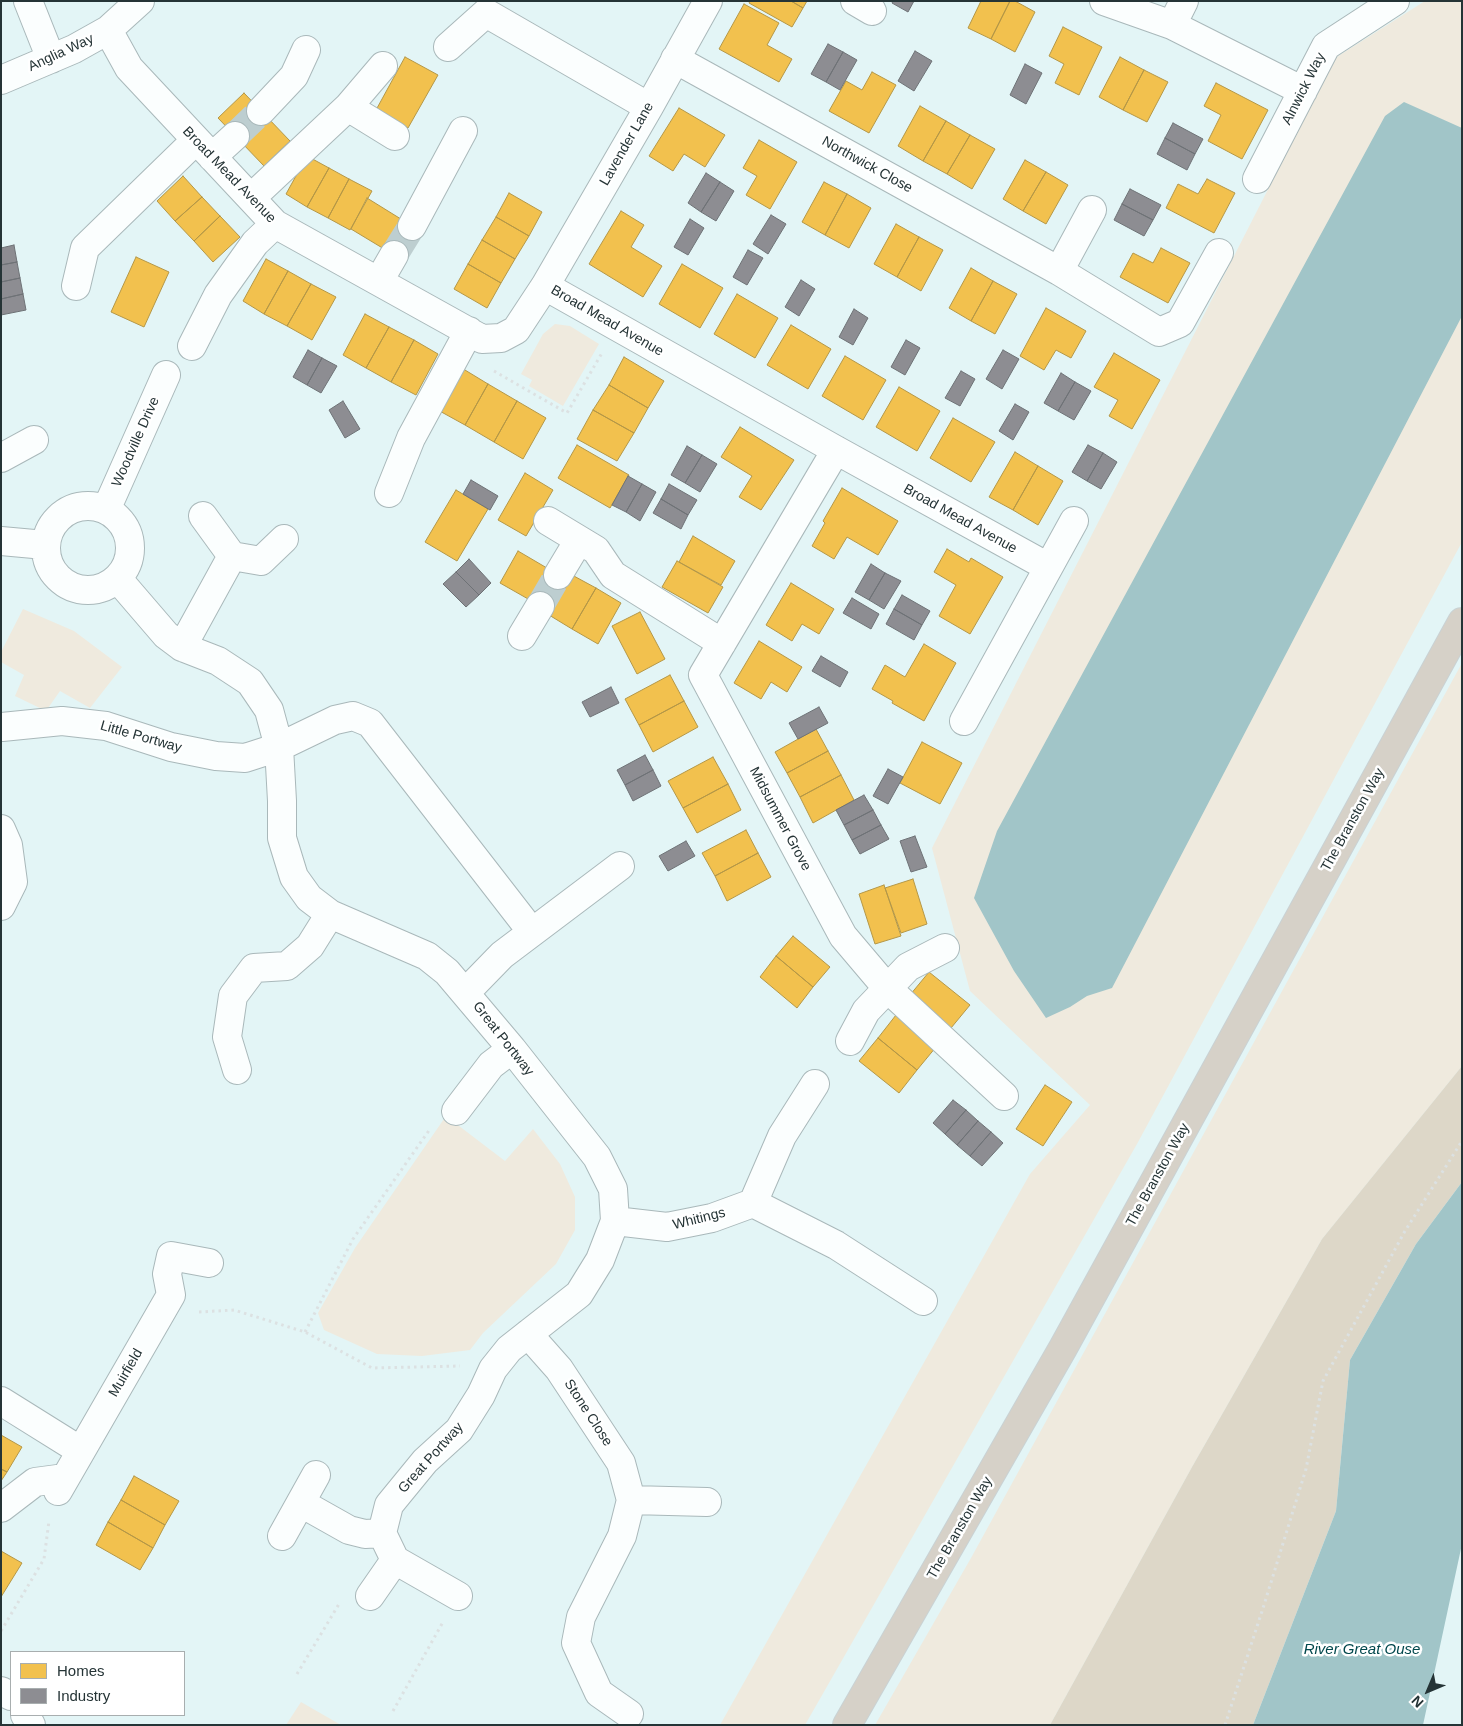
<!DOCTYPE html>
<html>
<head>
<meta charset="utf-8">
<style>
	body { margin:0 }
	#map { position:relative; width:1463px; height:1726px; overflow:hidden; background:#e3f5f6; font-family:Arial,sans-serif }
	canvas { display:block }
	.frame { position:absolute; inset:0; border:2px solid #253436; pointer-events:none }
	.legend { position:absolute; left:10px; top:1651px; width:175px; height:65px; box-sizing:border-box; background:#fff; border:1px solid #a8aeaf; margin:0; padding:6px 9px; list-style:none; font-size:15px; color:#253436 }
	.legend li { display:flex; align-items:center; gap:10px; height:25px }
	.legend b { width:25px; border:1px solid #a8aeaf }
	.north { position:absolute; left:1403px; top:1666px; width:50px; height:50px; -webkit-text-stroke:4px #fff; paint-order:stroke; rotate:225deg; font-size:14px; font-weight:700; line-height:20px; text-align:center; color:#253436 }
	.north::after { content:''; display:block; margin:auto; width:18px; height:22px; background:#253436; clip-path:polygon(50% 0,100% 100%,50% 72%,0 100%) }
</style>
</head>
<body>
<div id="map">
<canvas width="1463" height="1726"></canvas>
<div class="frame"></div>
<ul class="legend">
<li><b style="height:14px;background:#f2c14e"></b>Homes</li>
<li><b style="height:14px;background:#8d8d92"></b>Industry</li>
</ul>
<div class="north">N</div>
</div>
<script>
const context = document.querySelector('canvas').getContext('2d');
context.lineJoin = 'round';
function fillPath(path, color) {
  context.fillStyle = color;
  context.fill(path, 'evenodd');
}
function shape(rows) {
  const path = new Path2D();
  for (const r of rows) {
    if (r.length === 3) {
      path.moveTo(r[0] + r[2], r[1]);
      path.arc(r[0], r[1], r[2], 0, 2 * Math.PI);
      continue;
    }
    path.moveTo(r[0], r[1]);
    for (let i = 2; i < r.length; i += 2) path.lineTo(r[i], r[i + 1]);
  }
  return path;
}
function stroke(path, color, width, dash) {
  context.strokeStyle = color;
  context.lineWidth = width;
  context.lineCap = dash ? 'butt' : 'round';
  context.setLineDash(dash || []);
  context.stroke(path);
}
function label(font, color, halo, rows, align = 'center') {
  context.font = font + ' Arial,sans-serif';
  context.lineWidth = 5;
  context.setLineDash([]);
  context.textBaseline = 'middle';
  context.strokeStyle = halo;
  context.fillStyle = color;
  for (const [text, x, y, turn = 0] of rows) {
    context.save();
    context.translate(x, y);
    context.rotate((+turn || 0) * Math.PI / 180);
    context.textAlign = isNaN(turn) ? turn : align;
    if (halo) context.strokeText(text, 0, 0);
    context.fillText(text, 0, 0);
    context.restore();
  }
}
const green = shape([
	[1425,1,1462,1,1462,542,1137,1144,805,1725,720,1725,1030,1174,1090,1105,970,991,932,848,1335,58],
	[555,324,570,326,599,344,563,406,529,386,532,380,521,374,543,334],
	[23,609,74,631,122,667,90,708,60,691,46,711,15,696,24,675,1,662,1,652],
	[1462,663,1462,1066,1322,1239,1192,1467,1050,1725,875,1725,971,1558],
	[446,1116,505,1161,533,1129,560,1164,575,1197,575,1230,556,1264,483,1333,470,1350,422,1356,377,1354,324,1330,318,1313,355,1248],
	[301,1702,341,1725,286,1725]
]);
const forest = shape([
	[1462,1066,1462,1182,1416,1244,1350,1360,1336,1511,1253,1725,1050,1725,1192,1467,1322,1239]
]);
const water = shape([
	[1404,102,1462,128,1462,316,1112,988,1087,996,1070,1007,1046,1018,1014,971,974,898,997,831,1385,116],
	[1462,1182,1462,1544,1423,1725,1253,1725,1336,1511,1350,1360,1416,1244]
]);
const homes = shape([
	[750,1,791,1,803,8,792,27,749,3,750,1],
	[791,1,807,1,803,8,791,1],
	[981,1,1010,1,991,39,968,28,981,1],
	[1010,1,1015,1,1035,12,1015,52,991,39,1010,1],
	[744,4,779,23,767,45,792,59,779,82,719,49,744,4],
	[1063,27,1102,47,1079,95,1055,83,1064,64,1049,56,1063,27],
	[405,57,438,75,408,128,376,110,405,57],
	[1120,57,1144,70,1123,110,1099,97,1120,57],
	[1144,70,1168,82,1147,122,1123,110,1144,70],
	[872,72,896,85,869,133,829,111,846,81,862,90,872,72],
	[1216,83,1268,110,1242,159,1208,141,1221,115,1204,106,1216,83],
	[244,93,290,141,264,166,218,118,244,93],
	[920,106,946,121,923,161,898,146,920,106],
	[679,108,725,135,705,167,684,154,673,171,649,156,679,108],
	[946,121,970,135,947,174,923,161,946,121],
	[970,135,995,149,972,189,947,174,970,135],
	[759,140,797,162,770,209,746,195,757,176,743,168,759,140],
	[307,156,329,168,307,207,286,194,307,156],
	[1025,160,1046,172,1023,211,1003,199,1025,160],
	[329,168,349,179,328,218,307,207,329,168],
	[1046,172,1068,185,1046,224,1023,211,1046,172],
	[183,176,202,197,175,221,157,201,183,176],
	[349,179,372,191,350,230,328,218,349,179],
	[1207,179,1235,193,1214,233,1166,208,1178,184,1198,194,1207,179],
	[824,182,847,194,825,235,802,222,824,182],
	[509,193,542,212,529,236,496,217,509,193],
	[847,194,871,208,849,248,825,235,847,194],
	[202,197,220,216,194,241,175,221,202,197],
	[367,198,417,229,399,258,351,229,367,198],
	[621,211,644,225,631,247,662,266,643,297,589,264,621,211],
	[220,216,240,237,213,262,194,241,220,216],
	[496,217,529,236,515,259,482,240,496,217],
	[896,224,919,237,897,277,874,264,896,224],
	[919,237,943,250,921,291,897,277,919,237],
	[482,240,515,259,501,283,468,264,482,240],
	[1161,248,1190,263,1168,303,1120,277,1133,253,1153,263,1161,248],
	[136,257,169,272,144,327,111,312,136,257],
	[266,259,288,271,264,314,243,301,266,259],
	[468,264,501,283,487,308,454,289,468,264],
	[682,264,723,288,700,328,659,304,682,264],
	[971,268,993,281,971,321,949,308,971,268],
	[288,271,311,284,287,326,264,314,288,271],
	[993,281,1017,294,995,334,971,321,993,281],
	[311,284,336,297,312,340,287,326,311,284],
	[737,294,778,318,755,358,714,334,737,294],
	[1046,308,1086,331,1071,358,1056,350,1044,370,1020,356,1046,308],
	[365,314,389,327,366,368,343,355,365,314],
	[791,325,831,349,808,389,767,365,791,325],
	[389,327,414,340,391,382,366,368,389,327],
	[414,340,438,354,416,395,391,382,414,340],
	[1114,353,1160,380,1132,429,1109,416,1118,400,1094,387,1114,353],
	[845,356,886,380,863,420,822,396,845,356],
	[624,357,664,381,648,408,609,385,624,357],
	[460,367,488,384,465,425,436,409,460,367],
	[488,384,517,401,494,442,465,425,488,384],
	[609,385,648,408,634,433,593,410,609,385],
	[899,387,940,411,917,451,876,427,899,387],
	[517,401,546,418,523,459,494,442,517,401],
	[593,410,634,433,617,461,577,439,593,410],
	[953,418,995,442,971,482,930,458,953,418],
	[740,427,794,460,761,510,739,497,752,476,721,457,740,427],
	[577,445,629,475,610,508,558,478,577,445],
	[1015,452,1038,466,1013,510,989,497,1015,452],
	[1038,466,1063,481,1038,525,1013,510,1038,466],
	[525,473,553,490,526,536,498,520,525,473],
	[842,488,898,521,878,555,847,537,834,559,812,546,825,523,823,521,842,488],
	[456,490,488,509,457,561,425,542,456,490],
	[693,536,735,561,721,585,679,562,693,536],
	[947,549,969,562,971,558,1003,577,970,634,939,616,956,585,934,572,947,549],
	[518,551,569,581,551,612,500,583,518,551],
	[677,561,723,587,708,613,662,587,677,561],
	[572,575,596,588,572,629,549,615,572,575],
	[791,583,834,609,819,634,802,624,792,641,766,625,791,583],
	[596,588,621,603,598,644,572,629,596,588],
	[640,612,665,659,637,674,612,626,640,612],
	[759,641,802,667,787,692,771,682,761,699,734,683,759,641],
	[924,644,956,663,924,721,892,703,893,701,872,689,885,665,905,677,924,644],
	[670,675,684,701,639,725,625,699,670,675],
	[684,701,698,727,653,752,639,725,684,701],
	[816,729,828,751,787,773,775,752,816,729],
	[922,742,962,763,940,804,900,783,922,742],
	[828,751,841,775,800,797,787,773,828,751],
	[713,757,728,784,683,808,668,781,713,757],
	[841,775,854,800,813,823,800,797,841,775],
	[728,784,741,810,697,833,683,808,728,784],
	[746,830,758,853,715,876,702,853,746,830],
	[758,853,771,877,727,901,715,876,758,853],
	[913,879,927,924,901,933,885,888,913,879],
	[884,885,901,936,875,944,859,894,884,885],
	[793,936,830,967,813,987,776,956,793,936],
	[776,956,813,987,797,1008,760,977,776,956],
	[929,972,970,1005,951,1028,910,995,929,972],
	[896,1015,936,1047,917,1070,878,1038,896,1015],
	[878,1038,917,1070,899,1093,859,1061,878,1038],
	[1045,1085,1072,1102,1043,1146,1016,1129,1045,1085],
	[1,1435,22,1447,7,1472,1,1469,1,1435],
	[1,1469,7,1472,1,1481,1,1469],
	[134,1476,179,1501,165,1525,121,1500,134,1476],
	[121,1500,165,1525,153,1548,108,1522,121,1500],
	[108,1522,153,1548,140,1570,96,1545,108,1522],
	[1,1551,22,1563,1,1597,1,1551]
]);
const industry = shape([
	[893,1,914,1,908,12,892,3,893,1],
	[828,44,843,52,826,82,811,74,828,44],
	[915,51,932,61,914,91,898,81,915,51],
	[843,52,857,60,840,90,826,82,843,52],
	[1025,64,1042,73,1026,104,1010,95,1025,64],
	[1173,123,1203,139,1195,154,1165,138,1173,123],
	[1165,138,1195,154,1187,170,1157,154,1165,138],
	[706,173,720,182,701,212,688,203,706,173],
	[720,182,734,191,716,221,701,212,720,182],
	[1130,189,1161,205,1153,220,1122,204,1130,189],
	[1122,204,1153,220,1144,236,1114,220,1122,204],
	[771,215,786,224,768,254,753,244,771,215],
	[690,219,704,228,688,255,674,247,690,219],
	[14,245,17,262,1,265,1,248,14,245],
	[748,250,763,258,747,285,733,277,748,250],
	[17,262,20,278,1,282,1,265,17,262],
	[20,278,23,294,1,299,1,282,20,278],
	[801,280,815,289,799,316,785,307,801,280],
	[23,294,26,310,1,315,1,299,23,294],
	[854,309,868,318,853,345,839,337,854,309],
	[906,340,920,348,905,375,891,367,906,340],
	[308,350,322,358,307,385,293,377,308,350],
	[1003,350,1019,359,1002,389,986,379,1003,350],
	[322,358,337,366,321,393,307,385,322,358],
	[961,371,975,379,960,406,945,398,961,371],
	[1061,373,1075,382,1058,411,1044,403,1061,373],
	[1075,382,1091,391,1074,420,1058,411,1075,382],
	[343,401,360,429,345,438,329,410,343,401],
	[1015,404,1029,412,1013,440,999,431,1015,404],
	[1088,445,1103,453,1087,481,1072,472,1088,445],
	[687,446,702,455,685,483,671,475,687,446],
	[1103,453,1117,462,1101,489,1087,481,1103,453],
	[702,455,717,464,700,492,685,483,702,455],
	[628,476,642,484,626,512,612,505,628,476],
	[471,480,498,496,490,510,463,494,471,480],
	[642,484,656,492,640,521,626,512,642,484],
	[669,484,697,500,688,515,661,499,669,484],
	[661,499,688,515,681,529,653,513,661,499],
	[469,559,491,583,479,595,456,572,469,559],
	[871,564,885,573,869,600,855,592,871,564],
	[456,572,479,595,466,607,443,584,456,572],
	[885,573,901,581,884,609,869,600,885,573],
	[902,595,930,611,922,625,894,609,902,595],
	[852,598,879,614,871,629,843,613,852,598],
	[894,609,922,625,914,640,886,624,894,609],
	[821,656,848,672,840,687,812,671,821,656],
	[611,687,619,703,590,717,582,702,611,687],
	[819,707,828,723,798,739,789,723,819,707],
	[645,755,653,770,625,785,617,770,645,755],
	[888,769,903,777,888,804,873,796,888,769],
	[653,770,661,786,633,801,625,785,653,770],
	[864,795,873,810,844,825,836,810,864,795],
	[873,810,881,825,852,840,844,825,873,810],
	[881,825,889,839,860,854,852,840,881,825],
	[915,836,927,867,911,872,900,841,915,836],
	[686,841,695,856,668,871,659,856,686,841],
	[953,1100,966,1110,945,1134,933,1123,953,1100],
	[966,1110,978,1121,957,1145,945,1134,966,1110],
	[978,1121,991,1132,970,1156,957,1145,978,1121],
	[991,1132,1003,1143,982,1166,970,1156,991,1132]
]);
const minorTunnel = shape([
	[235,136,261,111],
	[394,255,412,226],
	[540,606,558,575]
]);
const path = shape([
	[494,371,567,413,602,353],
	[199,1312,234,1310,305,1332,372,1368,460,1366],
	[305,1332,353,1239,430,1129],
	[1,1631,44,1559,49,1521],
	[297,1674,339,1604],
	[393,1711,443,1622],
	[1225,1725,1264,1605,1306,1469,1323,1381,1405,1231,1462,1141]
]);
const minor = shape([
	[28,1,51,59],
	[855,1,872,11],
	[1104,1,1172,25,1303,91],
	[1172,25,1184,1],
	[108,30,129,68,275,224,482,339,501,338,516,330,545,286,649,107,708,1],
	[448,47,486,13,649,107],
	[675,59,1059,271,1159,332,1180,323,1219,253],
	[1,80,74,49,108,30,140,1],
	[348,107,395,136],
	[261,111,294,76,306,50],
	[212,157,235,136],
	[1257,179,1326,46,1395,1],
	[251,198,348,107,383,66],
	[412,226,463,131],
	[1059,271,1092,210],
	[379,281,394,255],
	[76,286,85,248,196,140],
	[545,286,836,450,1048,567],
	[192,346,218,295,255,243,275,224],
	[836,450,703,675,843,936,887,988,1004,1096],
	[1,458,34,440],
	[389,493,411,438,469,331],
	[88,548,42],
	[106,510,166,375],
	[203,516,232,556],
	[548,521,596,550,613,575,722,643],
	[1,541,45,545],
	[558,575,579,540],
	[117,578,166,635,182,647,218,661,250,682,269,710,279,747,282,801,282,838,294,877,309,898,330,914,427,956,447,972,512,1049,597,1157,613,1189,615,1221,600,1260,579,1294,509,1349,493,1369,481,1395,459,1430,425,1461,389,1505,382,1533,395,1560,458,1596],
	[522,636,540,606],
	[182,647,232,556,261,561,284,539],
	[964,721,1074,521],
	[2,727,62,721,106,726,171,747,216,756,245,758,279,747,335,720,353,716,370,723,532,932],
	[1,829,8,845,13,882,1,906],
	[466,992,502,955,620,866],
	[850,1041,866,1011,908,967,945,948],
	[237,1070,227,1037,233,996,254,968,287,966,310,946,330,914],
	[456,1111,491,1065,512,1049],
	[753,1203,782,1136,815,1084],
	[615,1221,667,1227,712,1218,753,1203,836,1245,923,1301],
	[528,1334,559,1369,621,1463,631,1500,622,1536,581,1617,576,1643,599,1693,629,1714],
	[1,1401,81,1451],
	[58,1491,171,1295,167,1274,171,1256,209,1263],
	[631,1500,707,1502],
	[301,1503,349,1530,365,1534,382,1533],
	[1,1508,35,1482,65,1478],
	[282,1536,316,1475],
	[370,1596,395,1560],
	[1,1691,11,1696],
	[25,1715,31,1725]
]);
const highway = shape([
	[847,1725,1063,1348,1462,622]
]);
const streetNames = [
	["Anglia Way",61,53,-25],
	["Alnwick Way",1304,89,-63],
	["Lavender Lane",627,144,-60],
	["Northwick Close",867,165,29],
	["Broad Mead Avenue",229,175,46],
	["Broad Mead Avenue",607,321,30],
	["Woodville Drive",136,442,-66],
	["Broad Mead Avenue",960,519,29],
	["Little Portway",141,737,16],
	["Midsummer Grove",780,819,62],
	["The Branston Way",1353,820,-61],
	["Great Portway",503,1039,52],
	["The Branston Way",1158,1175,-61],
	["Whitings",699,1219,-14],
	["Muirfield",126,1373,-60],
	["Stone Close",588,1413,57],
	["Great Portway",431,1458,-48],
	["The Branston Way",960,1528,-60]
];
const waterNames = [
	["River Great Ouse",1362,1650]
];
fillPath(green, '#efeade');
fillPath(forest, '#ddd7c8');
fillPath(water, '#a1c5c8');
fillPath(homes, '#f2c14e');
stroke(homes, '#b49747', 1);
fillPath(industry, '#8d8d92');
stroke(industry, '#6e7276', 1);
stroke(minorTunnel, '#bdced0', 28, [28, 14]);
stroke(minor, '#a9b8ba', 30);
stroke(highway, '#c9d2d4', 30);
stroke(path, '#dce1e2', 3, [2.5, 4]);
stroke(minor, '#fbfefe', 28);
stroke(highway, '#d6d1c8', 28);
label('14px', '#253436', '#fff', streetNames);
label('italic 15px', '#00474c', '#fff', waterNames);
</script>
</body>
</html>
